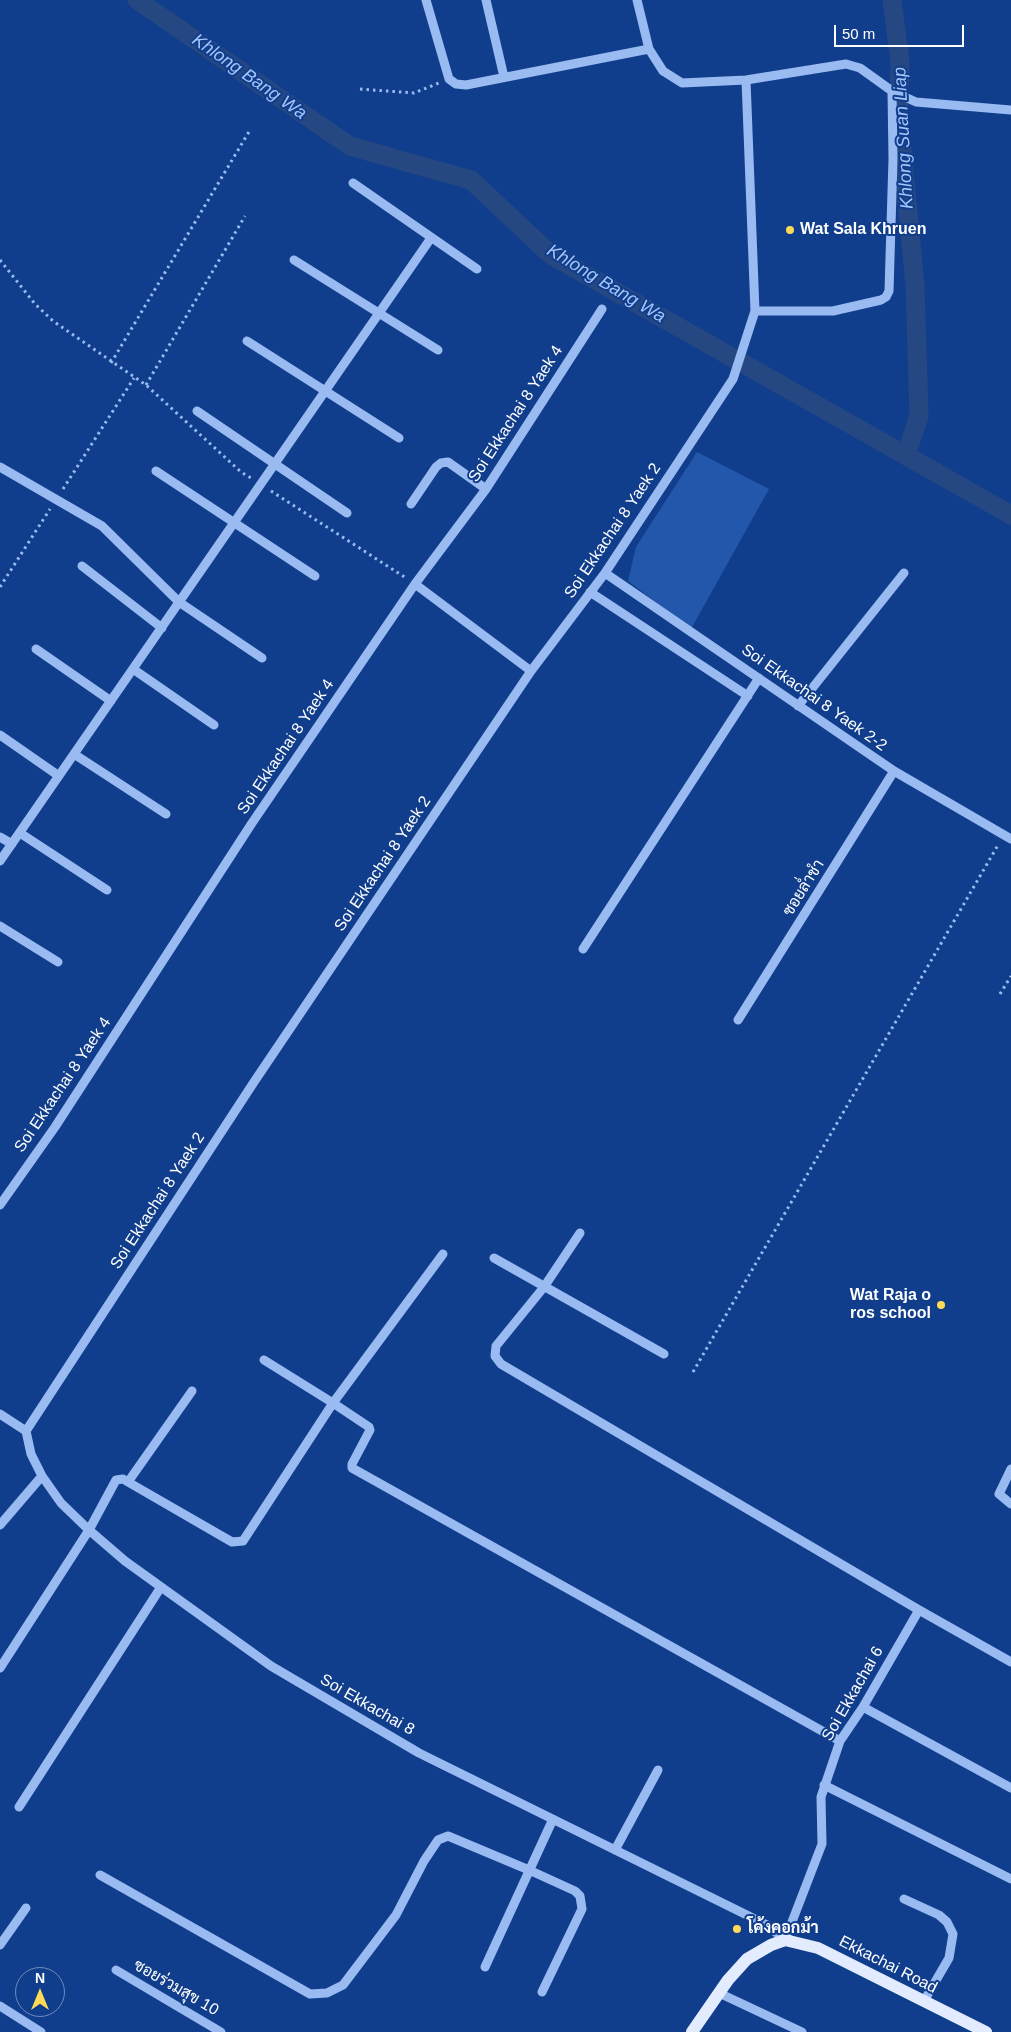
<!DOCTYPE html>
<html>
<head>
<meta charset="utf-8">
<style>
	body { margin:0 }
	#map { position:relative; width:1011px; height:2032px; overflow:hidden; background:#113e8c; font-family:Helvetica,sans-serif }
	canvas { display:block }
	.north { position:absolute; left:15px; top:1967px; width:50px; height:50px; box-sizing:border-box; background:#113e8c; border:1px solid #708bba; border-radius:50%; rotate:0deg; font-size:14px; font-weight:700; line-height:20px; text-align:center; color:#fff }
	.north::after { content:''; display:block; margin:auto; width:18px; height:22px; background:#ffda59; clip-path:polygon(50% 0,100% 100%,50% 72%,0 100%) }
	.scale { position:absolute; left:834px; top:25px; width:130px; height:22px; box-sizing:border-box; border:2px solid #fff; border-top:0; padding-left:6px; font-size:15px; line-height:18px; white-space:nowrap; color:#fff; -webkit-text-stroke:4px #113e8c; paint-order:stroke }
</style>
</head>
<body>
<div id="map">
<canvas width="1011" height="2032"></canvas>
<div class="north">N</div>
<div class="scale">50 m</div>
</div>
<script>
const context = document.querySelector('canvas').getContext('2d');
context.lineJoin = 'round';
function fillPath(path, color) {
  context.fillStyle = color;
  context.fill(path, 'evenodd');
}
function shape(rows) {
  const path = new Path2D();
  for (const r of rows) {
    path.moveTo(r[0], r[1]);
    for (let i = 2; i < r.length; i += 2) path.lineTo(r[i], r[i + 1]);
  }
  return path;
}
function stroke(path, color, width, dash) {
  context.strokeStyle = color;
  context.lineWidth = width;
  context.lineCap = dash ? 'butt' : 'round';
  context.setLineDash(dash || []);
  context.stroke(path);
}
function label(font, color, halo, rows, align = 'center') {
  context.font = font + ' Helvetica,Sarabun,sans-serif';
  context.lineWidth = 4;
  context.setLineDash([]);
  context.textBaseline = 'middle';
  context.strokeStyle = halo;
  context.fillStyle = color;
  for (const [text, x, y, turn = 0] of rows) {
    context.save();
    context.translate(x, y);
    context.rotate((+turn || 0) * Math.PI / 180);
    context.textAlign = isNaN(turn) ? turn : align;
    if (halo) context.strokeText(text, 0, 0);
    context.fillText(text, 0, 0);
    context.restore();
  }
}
const green = shape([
	[697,452,769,489,691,629,628,581,636,547]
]);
const canal = shape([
	[137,0,350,146,471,180,551,255,1011,515],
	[892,0,900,62,899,121,915,284,919,416,906,455]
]);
const path = shape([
	[360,89,414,93,439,83],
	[0,260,35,304,53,321,146,385,241,472,251,478],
	[111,363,250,130],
	[146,385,245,216],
	[63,489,134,378],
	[271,491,406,578],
	[0,587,50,509],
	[1000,994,1011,976],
	[693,1372,998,845]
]);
const minor = shape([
	[426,0,449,79,456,84,466,85,649,49],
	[486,0,504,77],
	[637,0,649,49,663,71,682,83,746,80,846,64,860,68,892,91,916,102,1011,110],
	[353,183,477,269],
	[294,260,438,350],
	[755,311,833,311,881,300,886,297,889,291,893,159,892,91],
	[247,341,399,438],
	[197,411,347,513],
	[0,467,102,526,179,602,262,658],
	[156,471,315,576],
	[411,504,436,467,441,463,448,462,486,489],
	[82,566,162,628],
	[605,573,894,771,1011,839],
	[415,584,531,671],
	[590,592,748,696],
	[36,649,111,701],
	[133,669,214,725],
	[798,706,904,573],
	[0,735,59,776],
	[74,754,166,814],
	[20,833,107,890],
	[0,837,12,844],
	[0,861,431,238],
	[0,926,58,962],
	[583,949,759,678],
	[738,1020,894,771],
	[0,1205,55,1127,252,823,415,584,486,489,602,309],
	[580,1233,544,1287,496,1346,495,1356,501,1364,919,1610,1011,1662],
	[443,1254,333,1403,369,1427,370,1430,352,1464,352,1468,840,1741],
	[494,1258,664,1354],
	[0,1414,26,1431,31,1454,42,1476,61,1503,89,1530,125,1561,271,1666,419,1753,767,1925,785,1940,822,1844,821,1797,840,1741,863,1707,919,1610],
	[26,1431,254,1082,531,671,605,573,733,379,755,311,746,80],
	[1011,1469,999,1494,1011,1504],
	[128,1482,192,1391],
	[0,1525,42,1476],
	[0,1668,89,1530,116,1480,123,1479,128,1482,232,1542,243,1541,333,1403,264,1360],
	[863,1707,1011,1788],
	[824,1785,1011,1879],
	[19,1807,161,1587],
	[615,1850,658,1770],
	[100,1875,310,1994,327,1993,343,1985,396,1915,424,1861,438,1840,448,1836,529,1870,575,1891,580,1896,582,1909,542,1992],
	[904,1899,939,1915,947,1922,953,1934,949,1958,924,2001],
	[0,1945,26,1908],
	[485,1967,553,1819],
	[116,1970,221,2032],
	[719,1993,802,2032],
	[0,2006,41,2032]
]);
const major = shape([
	[692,2032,728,1980,747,1959,771,1945,785,1940,818,1948,986,2032]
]);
const markers = [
	[790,230,5,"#ffda59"],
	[941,1305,5,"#ffda59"],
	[737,1929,5,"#ffda59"]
];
const poiNames = [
	["Wat Sala Khruen",800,230],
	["Wat Raja o",931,1296,"right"],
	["ros school",931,1314,"right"],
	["โค้งคอกม้า",747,1929]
];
const streetNames = [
	["Soi Ekkachai 8 Yaek 4",516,414,-57],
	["Soi Ekkachai 8 Yaek 2",613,531,-56],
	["Soi Ekkachai 8 Yaek 2-2",814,698,35],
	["Soi Ekkachai 8 Yaek 4",286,747,-56],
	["Soi Ekkachai 8 Yaek 2",383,864,-56],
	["ซอยล่ำชำ",804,888,-58],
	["Soi Ekkachai 8 Yaek 4",63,1085,-56],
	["Soi Ekkachai 8 Yaek 2",158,1201,-57],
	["Soi Ekkachai 6",853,1694,-60],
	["Soi Ekkachai 8",367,1705,30],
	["Ekkachai Road",888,1965,27],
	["ซอยร่วมสุข 10",176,1988,30]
];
const waterNames = [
	["Khlong Bang Wa",249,77,35],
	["Khlong Suan Liap",904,138,-93],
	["Khlong Bang Wa",606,284,31]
];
fillPath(green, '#2357ac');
stroke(canal, '#264882', 19);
stroke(path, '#99bbf2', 3, [2.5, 4]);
stroke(minor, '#99bbf2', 9);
stroke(major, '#e3ecff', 12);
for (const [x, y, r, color] of markers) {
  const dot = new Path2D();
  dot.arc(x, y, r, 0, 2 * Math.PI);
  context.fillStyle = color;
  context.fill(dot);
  stroke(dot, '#113e8c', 2);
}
label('bold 16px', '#fff', '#113e8c', poiNames, 'left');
label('16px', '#fff', '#113e8c', streetNames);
label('italic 18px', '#a4c5f9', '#113e8c', waterNames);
</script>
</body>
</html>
